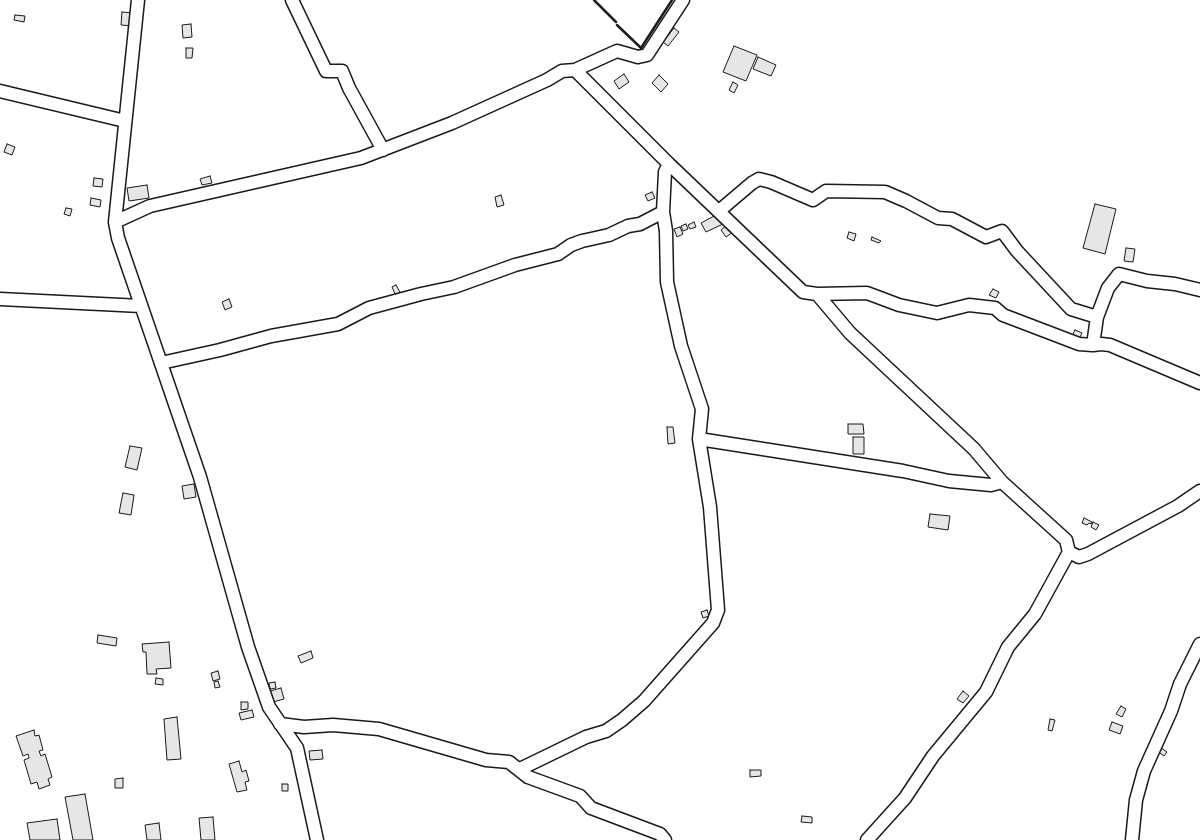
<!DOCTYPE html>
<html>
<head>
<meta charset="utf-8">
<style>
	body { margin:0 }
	canvas { display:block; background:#fff }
</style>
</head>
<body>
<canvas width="1200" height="840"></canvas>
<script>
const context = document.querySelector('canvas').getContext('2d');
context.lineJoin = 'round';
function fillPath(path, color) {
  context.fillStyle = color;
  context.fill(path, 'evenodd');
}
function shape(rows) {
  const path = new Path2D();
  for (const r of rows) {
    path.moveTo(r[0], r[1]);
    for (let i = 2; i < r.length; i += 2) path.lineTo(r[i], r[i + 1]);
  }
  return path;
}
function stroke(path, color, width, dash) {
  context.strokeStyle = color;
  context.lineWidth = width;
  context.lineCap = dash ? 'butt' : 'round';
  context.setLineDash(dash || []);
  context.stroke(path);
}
const building = shape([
	[122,12,133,13,132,26,121,25,122,12],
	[15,15,25,16,24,22,14,20,15,15],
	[191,24,192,37,183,38,182,25,191,24],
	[674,28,679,32,668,46,663,42,674,28],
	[734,46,757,55,746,81,723,72,734,46],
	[186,48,193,48,192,58,186,58,186,48],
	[758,57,776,65,771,76,753,69,758,57],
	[624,74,629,82,619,89,614,81,624,74],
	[659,75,668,84,661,92,652,83,659,75],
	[733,82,738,85,734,93,729,90,733,82],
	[7,144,15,147,12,155,4,152,7,144],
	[210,176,212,183,202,185,200,179,210,176],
	[94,178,103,179,102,187,93,186,94,178],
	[147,185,149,198,129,201,127,188,147,185],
	[652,192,655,198,648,201,645,195,652,192],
	[501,195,504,205,497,207,495,197,501,195],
	[91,198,101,200,100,207,90,205,91,198],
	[1095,204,1116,209,1105,254,1083,248,1095,204],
	[66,208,72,209,70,216,64,214,66,208],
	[718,214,723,224,706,232,701,223,718,214],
	[694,222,696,227,690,229,688,225,694,222],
	[686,224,688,229,683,231,681,226,686,224],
	[727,225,733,232,726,237,721,230,727,225],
	[680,227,683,234,677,237,674,229,680,227],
	[849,232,856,234,854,241,847,238,849,232],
	[872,237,881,241,879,243,871,240,872,237],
	[1126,248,1135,249,1133,262,1124,261,1126,248],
	[396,285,401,294,396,296,392,287,396,285],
	[993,289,999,292,996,298,989,295,993,289],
	[229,299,232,307,225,310,222,302,229,299],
	[1075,330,1082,333,1079,339,1072,336,1075,330],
	[848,424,863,424,864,434,848,434,848,424],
	[667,427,673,427,675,443,668,444,667,427],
	[853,437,864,437,864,454,853,454,853,437],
	[130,446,142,448,137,470,125,467,130,446],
	[194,484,196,497,184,499,182,486,194,484],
	[123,493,134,495,131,515,119,513,123,493],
	[930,514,950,516,948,530,928,527,930,514],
	[1084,518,1092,522,1092,524,1089,523,1087,525,1082,523,1084,518],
	[1093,522,1099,525,1096,530,1091,527,1093,522],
	[707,610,709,616,703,618,701,612,707,610],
	[98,635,117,638,116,646,97,643,98,635],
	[169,642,171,668,156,669,157,674,147,674,146,652,143,652,142,644,169,642],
	[311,651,313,658,301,663,298,656,311,651],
	[218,671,220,679,213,681,211,673,218,671],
	[156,678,163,679,163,685,155,684,156,678],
	[218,681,220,687,215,688,214,682,218,681],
	[275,682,276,688,270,689,269,683,275,682],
	[281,688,284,699,273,702,270,691,281,688],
	[963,691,969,696,963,703,957,699,963,691],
	[241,702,248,702,248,709,241,710,241,702],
	[1121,706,1126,709,1122,717,1116,714,1121,706],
	[252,710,254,717,241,720,239,713,252,710],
	[177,717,181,759,167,760,164,719,177,717],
	[1050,719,1055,720,1052,731,1048,730,1050,719],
	[1112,722,1123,726,1120,734,1109,730,1112,722],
	[34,730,35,736,39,735,43,750,39,751,41,756,45,754,52,777,48,779,50,785,39,789,37,782,31,784,24,760,29,758,28,754,23,756,16,736,34,730],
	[1160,747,1167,752,1164,756,1157,751,1160,747],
	[322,750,323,759,310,760,309,751,322,750],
	[239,761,242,772,246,770,249,781,245,782,247,790,237,792,229,764,239,761],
	[750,770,761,770,761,776,750,777,750,770],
	[123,778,123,788,115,788,115,779,123,778],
	[282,784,288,784,288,791,282,791,282,784],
	[85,794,93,840,73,840,65,797,85,794],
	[802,816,812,817,812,823,801,822,802,816],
	[213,817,215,840,201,840,199,818,213,817],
	[57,819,60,840,30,840,27,823,57,819],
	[159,823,161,840,147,840,145,825,159,823]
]);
const minor = shape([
	[138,0,115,222,118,238,200,477,248,647,269,707,297,748,317,840],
	[292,0,326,71,342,71,349,88,383,150],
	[575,70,617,51,638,57,647,55,683,0],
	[0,91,125,121],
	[719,211,752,183,759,179,771,182,813,200,826,191,885,192,906,201,938,218,952,219,986,237,1002,231,1017,251,1071,309,1097,317],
	[115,222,150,206,361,158,452,123,547,80,562,71,575,70,669,164,803,292,817,294,867,293,899,305,937,313,969,305,995,308,1003,315,1079,344,1093,345,1101,344,1110,345,1200,383],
	[817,294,850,333,974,449,1002,482,1066,540,1069,552,1079,557,1088,554,1178,506,1200,491],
	[0,299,141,306],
	[1093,345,1097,317,1108,288,1119,274,1147,281,1175,284,1200,290],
	[161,363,220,350,271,336,338,324,369,308,421,294,454,287,515,265,558,254,571,245,582,241,609,235,628,226,640,224,663,212,665,172,669,164],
	[699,439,903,471,949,481,991,485,1002,482],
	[280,724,304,727,333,725,379,729,486,760,509,762,528,777,580,796,591,808,660,834,665,840],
	[520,769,586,737,606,731,622,720,644,701,713,623,718,610,710,507,699,439,702,409,681,346,667,282,666,231,663,212],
	[867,840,905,798,933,756,986,692,1008,647,1035,614,1069,552],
	[1132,840,1136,800,1144,771,1171,711,1180,684,1200,644]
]);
const wall = shape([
	[594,0,616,22],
	[617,25,641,48,672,0]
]);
fillPath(building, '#e6e6e6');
stroke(building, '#1a1a1a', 1);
stroke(minor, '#1a1a1a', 15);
stroke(minor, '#fff', 12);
stroke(wall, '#1a1a1a', 2.5);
</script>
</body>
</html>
